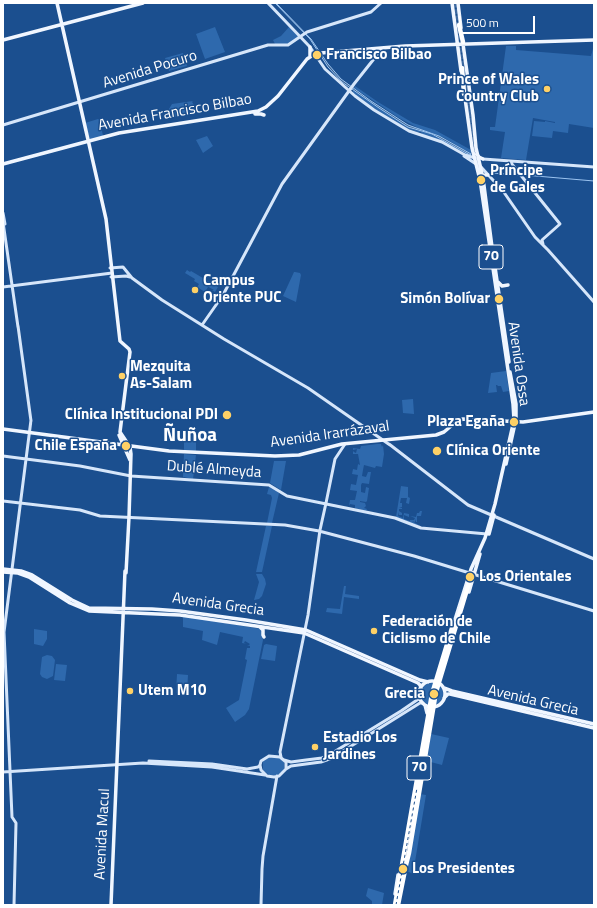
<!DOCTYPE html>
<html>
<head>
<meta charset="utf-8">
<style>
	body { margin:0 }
	#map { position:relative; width:597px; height:908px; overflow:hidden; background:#1b4f8f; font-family:"Titillium Web",sans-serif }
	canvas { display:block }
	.frame { position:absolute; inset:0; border:4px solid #fff; pointer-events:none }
	.scale { position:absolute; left:459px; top:16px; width:76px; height:18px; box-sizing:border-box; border:2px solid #fff; border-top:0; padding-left:5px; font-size:12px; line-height:14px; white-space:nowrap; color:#fff; -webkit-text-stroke:3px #1b4f8f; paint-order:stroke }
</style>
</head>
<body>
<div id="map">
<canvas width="597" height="908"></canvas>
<div class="frame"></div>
<div class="scale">500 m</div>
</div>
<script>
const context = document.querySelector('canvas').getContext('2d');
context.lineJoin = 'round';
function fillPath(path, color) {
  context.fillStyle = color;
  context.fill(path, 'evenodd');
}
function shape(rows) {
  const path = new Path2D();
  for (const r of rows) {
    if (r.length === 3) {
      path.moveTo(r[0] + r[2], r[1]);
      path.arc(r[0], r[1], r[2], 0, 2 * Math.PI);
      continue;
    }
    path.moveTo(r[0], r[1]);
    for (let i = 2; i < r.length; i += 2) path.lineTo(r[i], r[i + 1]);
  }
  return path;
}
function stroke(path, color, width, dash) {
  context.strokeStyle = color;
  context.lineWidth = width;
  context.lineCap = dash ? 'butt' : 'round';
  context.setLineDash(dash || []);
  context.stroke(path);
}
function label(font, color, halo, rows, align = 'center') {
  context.font = font + ' "Titillium Web",sans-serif';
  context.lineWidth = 3;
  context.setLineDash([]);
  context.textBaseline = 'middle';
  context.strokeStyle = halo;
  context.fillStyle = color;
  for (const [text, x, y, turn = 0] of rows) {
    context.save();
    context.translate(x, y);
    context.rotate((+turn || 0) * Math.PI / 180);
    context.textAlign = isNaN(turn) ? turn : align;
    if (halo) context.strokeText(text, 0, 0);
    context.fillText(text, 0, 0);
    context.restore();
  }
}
const green = shape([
	[215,27,225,52,205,59,196,34],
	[289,27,299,37,289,44,275,44,273,40,281,36],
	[594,45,594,128,569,124,568,133,553,131,552,138,532,136,534,121,545,122,545,121,555,123,555,122,533,118,526,160,501,158,505,132,490,130,490,127,495,127,506,46,516,46,516,50,591,56],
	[183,53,187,66,169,71,165,58],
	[355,86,378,102,413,123,435,130,471,150,471,155,470,156,469,155,422,134,421,132,417,132,409,129,375,109,353,93,353,90,410,128,431,134,470,155,471,154,446,139,432,133,420,129,399,118,354,88],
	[193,101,192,102,194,105,195,109,192,114,174,117,169,114,169,109,172,104],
	[98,119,100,120,103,136,90,140,85,123],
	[207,136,213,146,203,153,196,140],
	[187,270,190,272,191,271,218,287,215,292,212,290,214,290,205,285,208,287,205,292,197,287,199,284,194,281,195,279,185,273],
	[294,272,295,272,300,273,301,275,296,302,283,296],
	[506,371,509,391,503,392,501,386,498,386,497,385,496,385,497,392,488,393,491,373],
	[413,399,414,414,403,413,402,400],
	[186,434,190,436,195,434,196,436,196,451,184,451,184,436],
	[377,444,381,444,382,447,383,445,384,454,382,467,376,466,375,468,364,465,363,470,362,476,366,477,368,472,371,472,369,484,362,483,361,485,361,492,365,493,366,487,369,488,367,501,366,502,360,501,360,502,365,503,366,506,364,508,367,509,366,511,355,508,355,505,350,504,349,506,350,500,355,500,357,491,350,490,351,484,356,485,358,475,352,474,353,469,357,470,358,464,360,465,358,454,353,454,353,451,354,452,356,453,357,449,353,450,353,448,360,449,361,446],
	[184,454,196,455,193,479,183,477],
	[274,461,286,461,281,490,270,483],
	[401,486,408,487,408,497,410,498,409,504,406,503,407,498,401,498,400,503,402,503,402,507,399,507,402,508,402,509,399,509,399,511,402,513,402,515,399,515,399,512,398,516,403,518,404,513,409,514,409,517,404,515,404,519,410,521,410,520,414,520,415,518,410,516,416,517,417,513,419,513,420,511,422,511,421,516,417,516,417,522,416,522,416,519,415,522,412,521,422,527,396,517],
	[269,487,272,487,279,493,272,523,267,523,272,498,271,495,267,494],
	[266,526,272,526,262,572,256,572],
	[256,574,262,574,265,579,266,584,262,596,259,599,254,600,259,582],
	[344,586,346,586,345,594,359,596,359,599,344,597,342,614,326,612,327,608,340,609],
	[185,616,261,629,263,640,249,709,245,715,235,722,226,708,239,700,247,660,245,659,247,648,250,648,250,646,247,645,249,645,250,644,245,641,244,643,247,644,242,643,243,637,220,632,217,645,202,640,203,631,183,627,183,617],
	[34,629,47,631,47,639,43,646,34,644],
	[266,644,277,646,275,661,261,659,264,645],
	[47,655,52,656,55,660,53,676,47,679,42,677,40,674,42,657],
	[56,664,67,665,65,681,54,680],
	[177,674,188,675,187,693,176,693],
	[432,694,11],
	[431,734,449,738,442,765,427,761],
	[270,757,279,758,284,762,284,769,278,775,269,775,263,770,263,761],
	[420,794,426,795,413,874,407,871],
	[368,888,384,893,382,905,372,905,372,901,366,896]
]);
const water = shape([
	[275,3,276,3,311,39,328,64,341,79,371,101,408,125,439,136,471,154,470,155,432,134,408,127,379,108,342,82,328,67,310,39,275,3]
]);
const stream = shape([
	[492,173,519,175],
	[524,175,594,181]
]);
const highwayTunnel = shape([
	[454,3,464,71],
	[455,3,475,156,465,80]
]);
const secondary = shape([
	[268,3,310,47,325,69,355,96,374,110,409,131,442,142,465,155,475,158],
	[3,125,268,45,288,45,307,32,371,12,381,3],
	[464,156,476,164],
	[483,159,594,167],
	[508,161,511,163,560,224,542,240,543,244],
	[481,167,503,191,535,237,548,250,594,302],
	[3,213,5,224],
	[3,222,18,327],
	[110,268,123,267,132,278,162,300,224,339,308,388,390,445],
	[111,277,126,276,130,277],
	[3,287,112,273],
	[202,325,223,295,282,184,354,84,381,50],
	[18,326,31,421],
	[389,444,468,505,594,559],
	[3,456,80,466,131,476,269,485,287,496,395,518,421,528,487,534],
	[3,501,80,510,100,516,285,525,319,531,414,556,594,611],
	[269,756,280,757,286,762,286,769,279,776,274,777,267,776,261,770,260,765,261,761,269,756],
	[281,757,280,752,308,615,320,530,326,503,335,459,345,444],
	[284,760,291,762,306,760,322,758,329,755,401,711,420,698],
	[149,761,212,764,247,769,258,767,260,765],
	[286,769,291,766,321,762,332,758,420,703,423,703],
	[3,772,143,763,212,767,265,775],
	[262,869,263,856,277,776],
	[14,905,16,823,12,817,4,632,31,420],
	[261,905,262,869]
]);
const primary = shape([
	[57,3,106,219,120,341,129,349,130,352,120,432,130,447,131,454,129,517,126,573],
	[452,3,461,71],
	[458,3,461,28],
	[3,40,143,3],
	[463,44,473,115,476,148,483,178,492,247],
	[310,47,310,57],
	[255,114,261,114,264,115],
	[477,154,479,157,483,159],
	[3,164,119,133,258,111,266,107,278,96,307,59,313,55,321,53,405,46,594,40],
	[483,178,485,175,488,175],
	[495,267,509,362],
	[498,282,502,286,508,285],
	[3,429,169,451,275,456,299,455,342,444,436,435,444,432,457,421,463,419,523,422,594,412],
	[119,435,130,460],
	[506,464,516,419,516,404,510,372],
	[489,534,494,515],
	[3,569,21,571,32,575,72,600,89,608,152,609,180,611,246,620,306,630,420,680,428,682],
	[3,572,18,573,29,577,70,603,89,611,180,615,304,633,418,683,420,685,421,688],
	[469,592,480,554],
	[260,627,263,630,263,635,264,637],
	[452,629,471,569,485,538,495,504,514,420,513,404,480,180,472,148,464,91],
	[432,694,13],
	[444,688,452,691,594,724],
	[444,698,448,694,450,694,594,728],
	[425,705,427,713],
	[395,894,398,875],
	[111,905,125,571]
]);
const highway = shape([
	[459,25,463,42],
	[462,68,464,94],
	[395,905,432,694,452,628],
	[398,905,406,865,409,853,436,692,472,573]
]);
const rail = shape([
	[396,905,417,788]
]);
const markers = [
	[317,55,5,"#ffd166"],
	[547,89,4,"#ffd166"],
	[481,180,5,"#ffd166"],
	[195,290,4,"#ffd166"],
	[499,299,5,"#ffd166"],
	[122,376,4,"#ffd166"],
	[227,415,5,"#ffd166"],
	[514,422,5,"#ffd166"],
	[126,446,5,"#ffd166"],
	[437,451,5,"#ffd166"],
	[470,577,5,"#ffd166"],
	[374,631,4,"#ffd166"],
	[130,691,4,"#ffd166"],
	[434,694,5,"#ffd166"],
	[315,747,4,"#ffd166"],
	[403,869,5,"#ffd166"]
];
const shields = [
	[491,257,24],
	[419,768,24]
];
const shieldNames = [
	["70",491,257],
	["70",419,768]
];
const poiNames = [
	["Francisco Bilbao",326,55],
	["Prince of Wales",539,80,"right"],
	["Country Club",539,97,"right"],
	["Príncipe",490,171],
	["de Gales",490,188],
	["Campus",203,281],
	["Oriente PUC",203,298],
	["Simón Bolívar",490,299,"right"],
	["Mezquita",130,367],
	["As-Salam",130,384],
	["Clínica Institucional PDI",218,415,"right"],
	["Plaza Egaña",505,422,"right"],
	["Chile España",117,446,"right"],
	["Clínica Oriente",446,451],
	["Los Orientales",479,577],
	["Federación de",382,622],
	["Ciclismo de Chile",382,639],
	["Utem M10",138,691],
	["Grecia",425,694,"right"],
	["Estadio Los",323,738],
	["Jardines",323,755],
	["Los Presidentes",412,869]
];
const streetNames = [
	["Avenida Pocuro",150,70,-17],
	["Avenida Francisco Bilbao",175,113,-10],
	["Avenida Ossa",518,364,82],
	["Avenida Irarrázaval",330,435,-8],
	["Dublé Almeyda",214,470,4],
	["Avenida Grecia",218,605,8],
	["Avenida Grecia",533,701,13],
	["Avenida Macul",103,834,-87]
];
const districtNames = [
	["Ñuñoa",190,436]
];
fillPath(green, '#2e69ad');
fillPath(water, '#3c6290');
stroke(water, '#9cc4f0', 1);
stroke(stream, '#9cc4f0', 1);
stroke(highwayTunnel, '#3d69a0', 4.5, [4.5, 2]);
stroke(secondary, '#d6e6fa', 3);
stroke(primary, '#f0f6ff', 3.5);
stroke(highway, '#fff', 4.5);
stroke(rail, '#fff', 2.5);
stroke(rail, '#1b4f8f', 1, [3]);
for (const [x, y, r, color] of markers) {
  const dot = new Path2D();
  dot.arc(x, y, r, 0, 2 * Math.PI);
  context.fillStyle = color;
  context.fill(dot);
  stroke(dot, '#1b4f8f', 1.5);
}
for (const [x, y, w] of shields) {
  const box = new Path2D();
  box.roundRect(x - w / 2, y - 12, w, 24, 3);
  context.fillStyle = '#1b4f8f';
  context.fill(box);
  stroke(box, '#fff', 1);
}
label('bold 14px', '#fff', null, shieldNames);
label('bold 15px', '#fff', '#1b4f8f', poiNames, 'left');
label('15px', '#fff', '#1b4f8f', streetNames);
label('bold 19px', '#fff', '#1b4f8f', districtNames);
</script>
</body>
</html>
